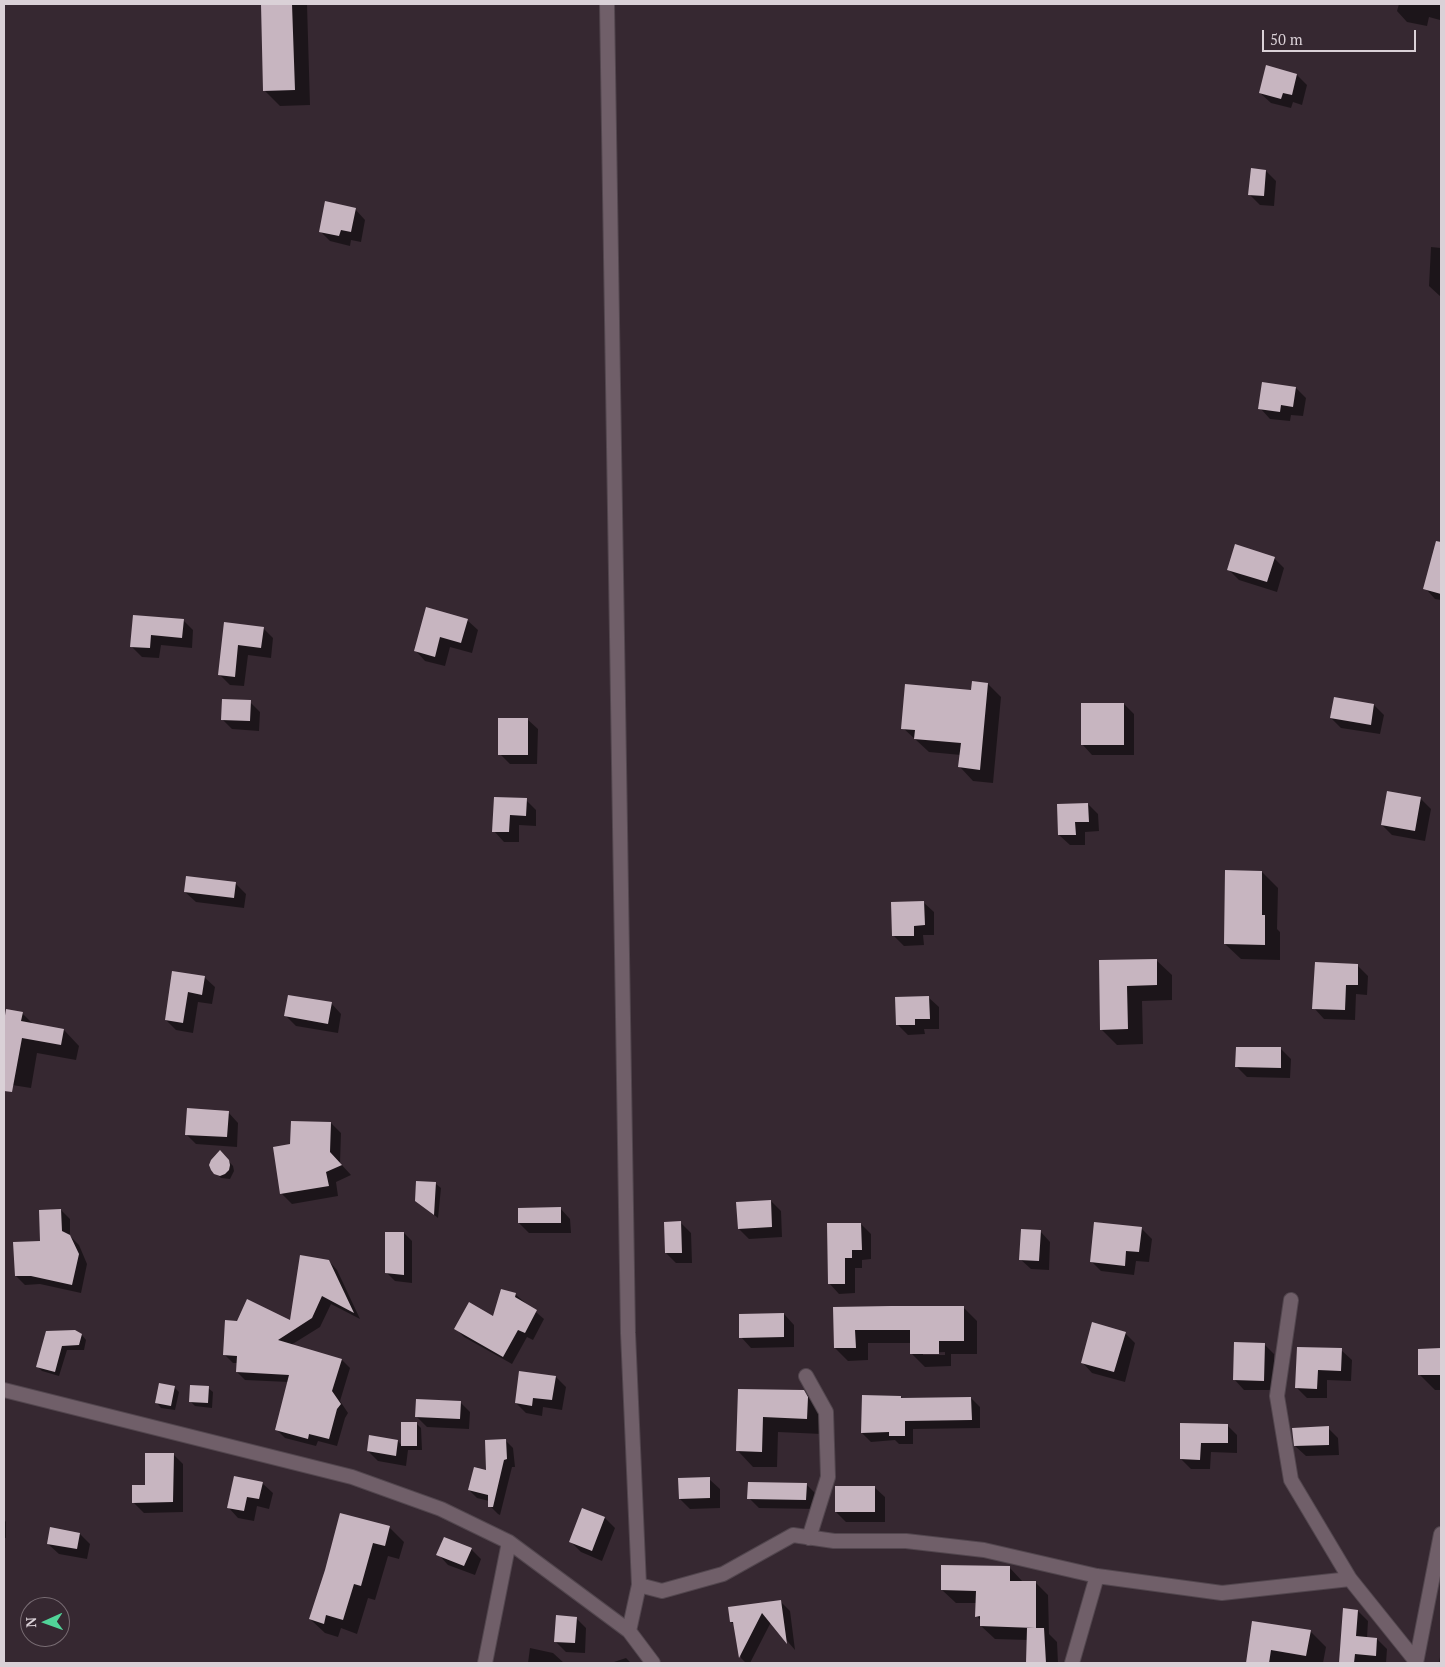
<!DOCTYPE html>
<html>
<head>
<meta charset="utf-8">
<style>
	body { margin:0 }
	#map { position:relative; width:1445px; height:1667px; overflow:hidden; background:#362831; font-family:"PT Serif",serif }
	canvas { display:block }
	.frame { position:absolute; inset:0; border:5px solid #dad1d7; pointer-events:none }
	.north { position:absolute; left:20px; top:1597px; width:50px; height:50px; box-sizing:border-box; background:#362831; border:1px solid #786c73; border-radius:50%; rotate:268deg; font-size:14px; font-weight:700; line-height:20px; text-align:center; color:#dad1d7 }
	.north::after { content:''; display:block; margin:auto; width:18px; height:22px; background:#51d398; clip-path:polygon(50% 0,100% 100%,50% 72%,0 100%) }
	.scale { position:absolute; left:1262px; top:30px; width:154px; height:22px; box-sizing:border-box; border:2px solid #dad1d7; border-top:0; padding-left:6px; font-size:15px; line-height:18px; white-space:nowrap; color:#dad1d7; -webkit-text-stroke:4px #362831; paint-order:stroke }
</style>
</head>
<body>
<div id="map">
<canvas width="1445" height="1667"></canvas>
<div class="frame"></div>
<div class="north">N</div>
<div class="scale">50 m</div>
</div>
<script>
const context = document.querySelector('canvas').getContext('2d');
context.lineJoin = 'round';
function fillPath(path, color) {
  context.fillStyle = color;
  context.fill(path, 'evenodd');
}
function shape(rows) {
  const path = new Path2D();
  for (const r of rows) {
    path.moveTo(r[0], r[1]);
    for (let i = 2; i < r.length; i += 2) path.lineTo(r[i], r[i + 1]);
  }
  return path;
}
function stroke(path, color, width, dash) {
  context.strokeStyle = color;
  context.lineWidth = width;
  context.lineCap = dash ? 'butt' : 'round';
  context.setLineDash(dash || []);
  context.stroke(path);
}
const shadow = shape([
	[262,4,307,4,310,105,280,106,264,90],
	[1399,4,1441,4,1440,20,1429,17,1427,26,1407,22,1397,11],
	[1267,67,1297,75,1307,85,1302,105,1293,102,1291,108,1271,103,1260,93],
	[1266,171,1276,181,1274,206,1260,205,1250,195],
	[355,209,365,220,361,242,351,240,350,246,330,241,320,231],
	[1431,247,1441,248,1441,297,1429,286],
	[1296,388,1306,398,1303,416,1291,415,1290,421,1270,419,1260,408],
	[1274,558,1284,568,1277,592,1239,580,1229,570],
	[1430,567,1441,570,1441,600,1435,599,1425,588],
	[134,616,183,620,193,630,192,648,161,645,159,658,142,657,131,646],
	[467,620,478,630,472,653,450,647,445,666,425,661,415,650],
	[226,623,263,628,273,638,271,658,248,655,244,686,230,685,219,674],
	[988,684,1001,697,993,783,973,781,960,767,961,755,929,752,903,728],
	[250,702,260,712,259,731,232,729,222,719],
	[1124,704,1134,714,1134,755,1092,755,1082,744],
	[1374,705,1384,715,1380,734,1341,728,1331,718],
	[527,719,538,729,537,764,510,764,500,754],
	[495,798,526,800,536,810,536,826,519,825,519,842,504,842,494,831],
	[1420,798,1431,809,1425,841,1392,835,1382,825],
	[1088,804,1098,814,1099,831,1085,832,1085,845,1070,845,1059,835],
	[1262,872,1278,888,1277,929,1280,932,1280,960,1241,959,1225,944],
	[236,884,246,894,244,908,196,902,185,892],
	[923,902,934,912,934,935,923,935,924,945,904,946,894,936],
	[1156,960,1172,975,1172,1000,1142,1001,1143,1044,1117,1045,1101,1029,1100,961],
	[1358,966,1368,976,1367,995,1356,994,1355,1020,1324,1019,1314,1008],
	[173,972,204,977,215,987,212,1004,198,1002,193,1033,176,1030,166,1020],
	[928,997,939,1007,939,1029,924,1029,925,1034,908,1035,898,1025],
	[331,1003,341,1014,338,1033,296,1026,286,1016],
	[7,1010,22,1013,33,1024,64,1030,79,1046,76,1060,37,1053,31,1088,12,1085,4,1076,4,1029],
	[1280,1048,1291,1059,1290,1078,1247,1077,1237,1067],
	[228,1112,238,1123,237,1147,196,1144,186,1134],
	[331,1123,341,1133,340,1163,351,1175,336,1182,338,1196,292,1204,282,1194,291,1145],
	[220,1152,233,1166,234,1171,230,1179,221,1178,212,1169],
	[436,1184,441,1188,438,1218,416,1200],
	[771,1201,781,1211,782,1237,749,1239,739,1229],
	[560,1208,570,1219,571,1233,529,1233,519,1223],
	[61,1210,70,1219,70,1236,79,1245,87,1264,81,1293,40,1284,25,1285,16,1276,42,1242],
	[680,1222,691,1233,692,1263,676,1263,666,1253],
	[861,1224,871,1234,871,1259,862,1260,862,1268,855,1268,855,1293,839,1294,829,1283],
	[1142,1229,1152,1239,1149,1262,1136,1261,1134,1275,1101,1271,1091,1261],
	[1040,1231,1050,1242,1049,1270,1031,1269,1020,1259],
	[404,1233,412,1241,412,1283,395,1281,386,1272],
	[329,1261,337,1270,360,1319,331,1304,320,1327,291,1345,342,1360,350,1368,340,1401,348,1413,345,1418,337,1446,318,1441,316,1446,285,1438,277,1430,289,1382,245,1380,237,1372,237,1363,233,1363,224,1354,291,1321],
	[515,1294,544,1319,533,1340,527,1337,512,1364,464,1337,456,1329,494,1318],
	[963,1307,977,1321,977,1354,951,1354,951,1366,925,1367,912,1354,912,1343,868,1343,868,1360,848,1361,835,1348,835,1308],
	[945,1352,945,1355,923,1355,923,1353],
	[784,1314,794,1325,794,1347,751,1348,741,1337],
	[47,1332,82,1335,86,1340,84,1350,67,1350,59,1376,42,1371,37,1366],
	[1125,1333,1135,1343,1125,1382,1092,1373,1082,1362],
	[1264,1344,1274,1354,1274,1390,1244,1390,1234,1379],
	[1341,1350,1352,1360,1351,1381,1327,1380,1327,1398,1307,1398,1297,1388],
	[1419,1350,1441,1350,1441,1390,1435,1390,1419,1374],
	[556,1377,566,1387,562,1410,543,1407,542,1416,526,1413,516,1403],
	[174,1387,179,1392,175,1410,161,1408,157,1403],
	[208,1388,213,1392,212,1408,195,1406,190,1401],
	[739,1390,803,1391,819,1407,822,1434,778,1432,777,1467,753,1467,738,1451],
	[901,1397,903,1400,971,1398,980,1407,980,1428,913,1429,913,1444,899,1444,895,1440,871,1442,862,1433],
	[460,1402,470,1412,469,1429,427,1427,417,1417],
	[416,1423,421,1428,422,1450,408,1450,406,1466,378,1461,368,1451,398,1441,402,1446],
	[1181,1424,1227,1425,1237,1435,1237,1453,1211,1452,1210,1469,1191,1469,1181,1459],
	[1328,1428,1338,1438,1339,1455,1306,1456,1295,1446],
	[505,1440,513,1448,515,1467,512,1467,500,1515,498,1514,490,1506,489,1501,477,1498,469,1490,488,1472],
	[173,1454,183,1464,183,1512,144,1513,133,1502],
	[709,1479,720,1489,720,1508,690,1509,680,1499],
	[262,1483,273,1493,269,1509,257,1506,254,1521,238,1518,228,1507],
	[806,1484,816,1494,816,1509,759,1508,749,1498],
	[874,1487,885,1497,885,1522,846,1522,836,1512],
	[583,1509,605,1518,615,1528,602,1561,581,1552,570,1541],
	[4,1519,6,1522,6,1538,4,1538],
	[389,1527,404,1542,399,1559,388,1556,375,1600,368,1598,357,1634,341,1628,338,1637,325,1633,310,1619,326,1571],
	[80,1534,90,1544,87,1559,59,1554,48,1544],
	[471,1549,481,1559,475,1575,448,1565,438,1554],
	[1009,1567,1023,1582,1035,1582,1048,1595,1049,1634,1057,1642,1058,1663,1028,1663,1028,1640,995,1639,981,1626,981,1621,977,1616,977,1603,956,1603,942,1590],
	[781,1602,790,1611,795,1650,771,1622,750,1663,746,1663,741,1658,735,1625,731,1622],
	[1344,1610,1358,1611,1368,1621,1367,1638,1377,1639,1387,1649,1386,1663,1340,1663],
	[576,1618,586,1628,585,1653,566,1652,555,1641],
	[1253,1622,1310,1631,1326,1647,1323,1663,1247,1663],
	[530,1648,553,1653,564,1663,528,1663],
	[1441,1651,1441,1663,1439,1663],
	[626,1658,631,1663,614,1663,614,1662],
	[921,1662,944,1662,945,1663,921,1663]
]);
const building = shape([
	[261,4,292,4,295,90,263,91],
	[1266,65,1297,74,1292,95,1283,93,1281,99,1259,93],
	[1251,168,1266,170,1264,196,1248,195],
	[325,201,356,208,351,232,341,230,339,236,319,232],
	[1262,382,1296,387,1293,407,1281,405,1280,412,1258,409],
	[1436,541,1441,542,1441,594,1423,589],
	[1235,544,1275,557,1267,582,1227,570],
	[426,607,468,619,461,643,440,637,435,657,414,651],
	[133,615,184,619,182,638,151,635,150,648,130,647],
	[224,622,264,627,261,648,238,645,235,677,218,675],
	[972,681,988,683,980,770,958,767,961,743,914,739,915,730,901,729,905,684,971,690],
	[1334,697,1374,704,1371,725,1330,718],
	[222,699,251,700,250,721,221,720],
	[1081,703,1124,703,1124,745,1081,745],
	[498,718,528,718,528,755,498,755],
	[1387,791,1421,797,1415,831,1381,825],
	[494,797,527,798,526,816,510,815,509,832,492,832],
	[1088,803,1089,822,1075,822,1076,835,1058,835,1057,804],
	[1225,870,1262,871,1262,915,1265,915,1265,945,1224,944],
	[186,876,236,882,234,898,184,892],
	[924,901,925,925,914,926,914,936,892,936,891,902],
	[1157,959,1157,985,1127,986,1128,1029,1100,1030,1099,960],
	[1315,962,1358,964,1358,985,1346,985,1345,1010,1312,1009],
	[172,971,205,976,202,995,188,992,183,1023,165,1020],
	[288,995,332,1002,328,1024,284,1016],
	[929,996,930,1019,915,1019,915,1025,896,1025,895,997],
	[6,1009,23,1012,21,1021,64,1029,61,1045,22,1038,12,1092,4,1091,4,1022],
	[1236,1047,1281,1047,1281,1068,1235,1067],
	[187,1108,229,1111,227,1137,185,1135],
	[291,1121,331,1122,330,1152,342,1165,326,1172,329,1186,280,1194,273,1147,290,1144],
	[220,1150,229,1160,230,1165,229,1170,225,1174,220,1176,214,1174,211,1170,209,1165,211,1160],
	[416,1181,436,1182,434,1215,415,1201],
	[771,1200,772,1227,738,1229,736,1202],
	[561,1207,561,1223,518,1223,518,1208],
	[61,1209,62,1231,70,1235,79,1254,72,1285,31,1276,15,1276,13,1242,40,1241,39,1210],
	[681,1221,682,1253,665,1253,664,1222],
	[1094,1222,1142,1227,1139,1252,1126,1251,1125,1266,1090,1262],
	[827,1223,861,1223,862,1250,852,1250,852,1258,845,1258,845,1284,828,1284],
	[1021,1229,1041,1230,1039,1261,1019,1260],
	[385,1232,404,1232,404,1275,385,1273],
	[300,1255,329,1260,354,1313,322,1296,312,1318,278,1340,342,1359,332,1391,341,1404,337,1409,329,1439,309,1434,308,1439,275,1430,289,1375,236,1372,237,1356,223,1355,225,1320,237,1321,247,1299,290,1320],
	[501,1289,516,1293,515,1297,537,1310,525,1333,518,1330,503,1357,454,1329,469,1302,493,1316],
	[891,1306,964,1306,964,1341,939,1341,939,1354,910,1354,910,1330,855,1330,856,1348,834,1348,833,1307],
	[784,1313,784,1337,739,1338,739,1314],
	[1092,1322,1126,1332,1114,1372,1081,1363],
	[75,1330,82,1334,79,1345,62,1346,55,1372,36,1367,46,1331],
	[1234,1342,1265,1343,1264,1381,1233,1380],
	[1297,1347,1342,1348,1341,1371,1318,1370,1317,1389,1295,1388],
	[1441,1348,1441,1375,1418,1375,1418,1349],
	[519,1371,556,1376,552,1400,533,1398,532,1406,515,1403],
	[159,1383,175,1386,171,1406,155,1403],
	[190,1385,209,1386,208,1403,189,1402],
	[738,1389,804,1390,808,1397,807,1419,763,1417,762,1452,736,1451],
	[862,1395,901,1396,901,1398,971,1397,972,1420,905,1421,905,1436,889,1436,889,1432,861,1433],
	[416,1399,461,1401,460,1419,415,1417],
	[401,1422,417,1422,417,1446,401,1446],
	[1180,1423,1228,1424,1228,1443,1201,1443,1200,1460,1180,1459],
	[1329,1426,1329,1445,1294,1446,1292,1428],
	[369,1435,398,1440,396,1456,367,1451],
	[506,1439,507,1459,504,1460,493,1507,488,1507,488,1495,468,1490,474,1467,486,1470,485,1440],
	[145,1453,174,1453,173,1502,132,1503,132,1485,145,1485],
	[234,1476,263,1482,259,1499,247,1497,244,1511,227,1508],
	[710,1477,710,1498,679,1499,678,1478],
	[748,1482,807,1483,806,1500,747,1499],
	[835,1486,875,1486,875,1512,835,1512],
	[582,1508,605,1517,592,1551,569,1542],
	[340,1513,390,1526,385,1546,373,1543,361,1586,354,1584,343,1620,326,1615,324,1624,309,1619,325,1570],
	[50,1527,80,1533,77,1549,47,1544],
	[444,1537,472,1548,464,1566,436,1555],
	[941,1565,1010,1566,1010,1581,1036,1581,1036,1628,1044,1628,1046,1663,1026,1663,1027,1628,1035,1628,980,1626,980,1616,975,1617,976,1591,941,1590],
	[781,1600,787,1644,762,1613,739,1658,733,1622,730,1622,728,1607],
	[1343,1608,1358,1610,1356,1636,1377,1638,1376,1656,1355,1654,1354,1663,1339,1663],
	[556,1615,577,1617,575,1643,554,1642],
	[1252,1621,1311,1630,1306,1656,1271,1650,1269,1663,1246,1663]
]);
const minor = shape([
	[607,4,628,1333,639,1585,629,1631],
	[1291,1300,1277,1396,1291,1480,1350,1579,1415,1660],
	[806,1376,826,1412,828,1477,809,1538],
	[4,1390,352,1477,441,1509,509,1542,629,1631,653,1663],
	[639,1585,662,1591,723,1574,793,1535,834,1541,906,1541,984,1550,1097,1576,1222,1593,1350,1579],
	[485,1663,509,1542],
	[1072,1663,1097,1576],
	[1416,1663,1441,1534]
]);
fillPath(shadow, '#0007');
fillPath(building, '#c7b5c0');
stroke(minor, '#52464e', 16);
stroke(minor, '#705f69', 14);
</script>
</body>
</html>
